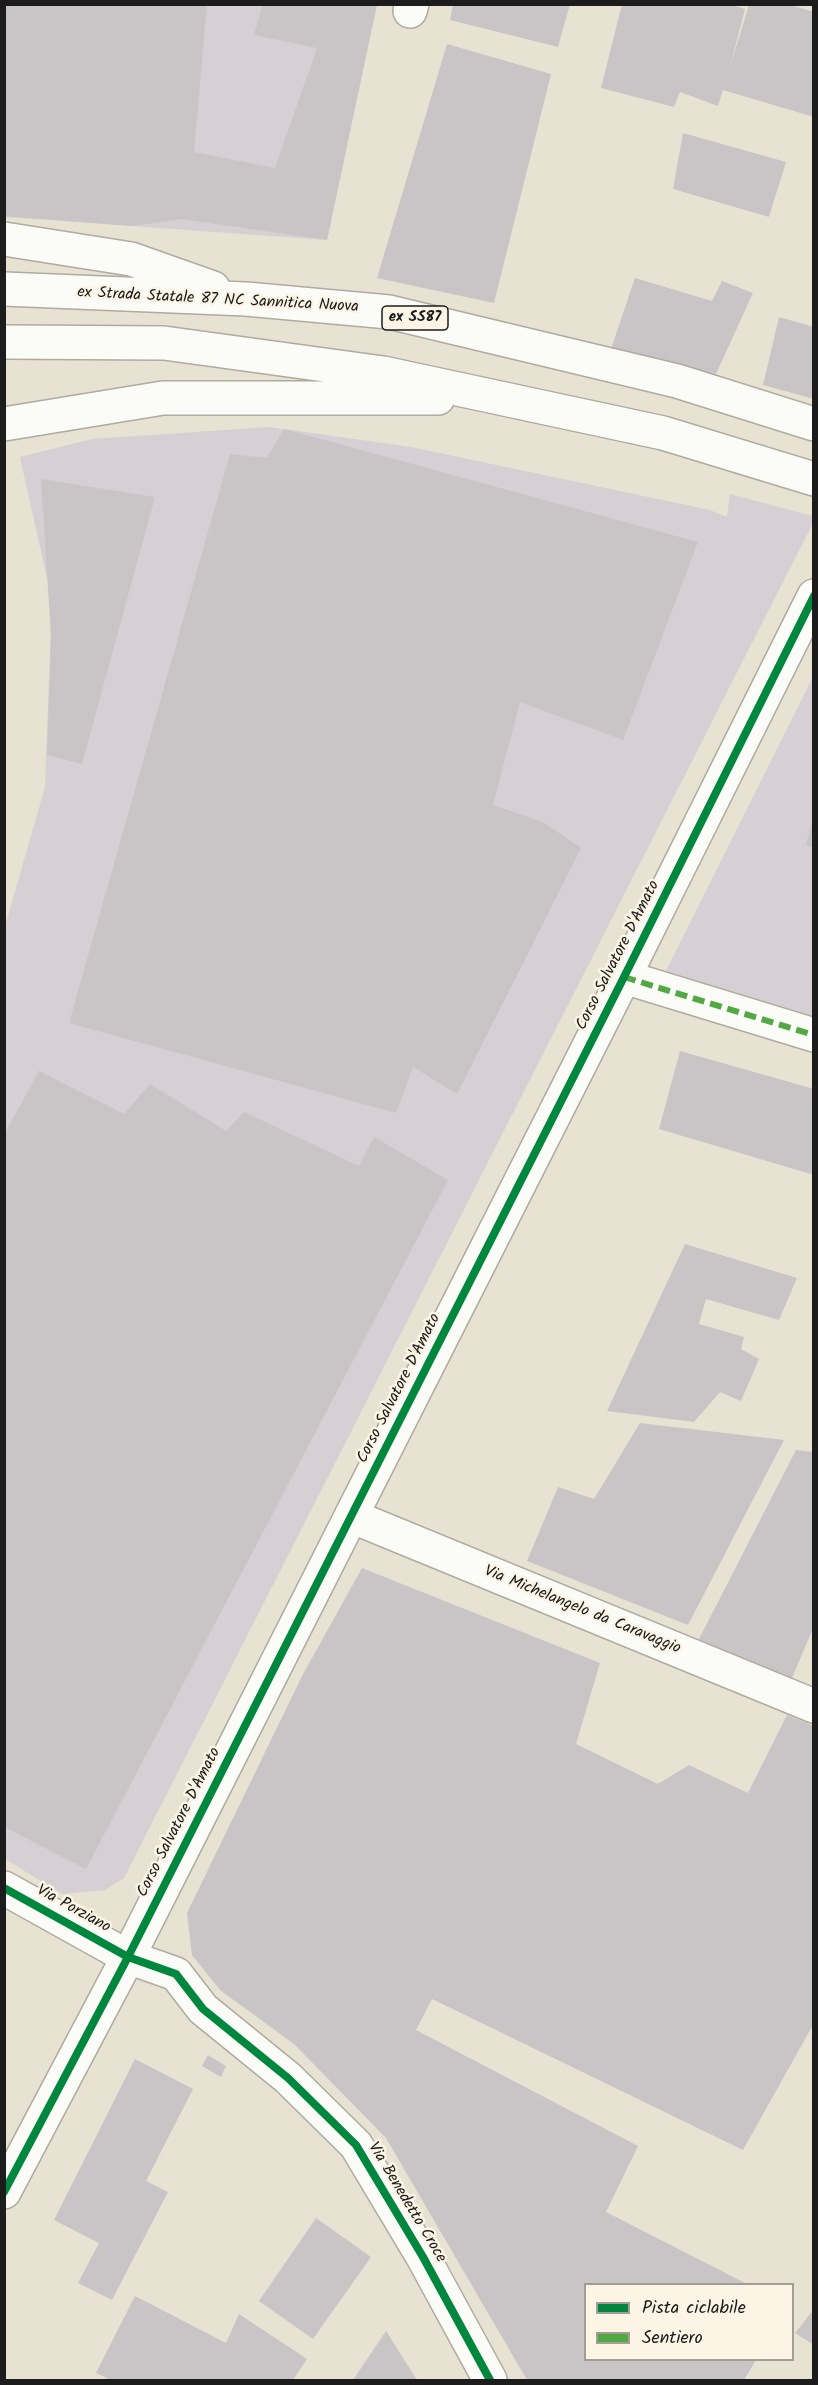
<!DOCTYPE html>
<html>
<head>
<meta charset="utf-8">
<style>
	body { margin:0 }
	#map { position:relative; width:818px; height:2385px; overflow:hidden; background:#e7e2d1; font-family:Kalam,sans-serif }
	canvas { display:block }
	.frame { position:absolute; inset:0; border:6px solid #1c1c1c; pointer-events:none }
	.legend { position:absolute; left:584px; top:2283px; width:210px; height:78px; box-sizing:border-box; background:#fcf5e5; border:2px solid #a29e95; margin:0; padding:8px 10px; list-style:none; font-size:18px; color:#1c1c1c }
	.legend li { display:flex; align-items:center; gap:12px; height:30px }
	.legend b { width:30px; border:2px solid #a29e95 }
</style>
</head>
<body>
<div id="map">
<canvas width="818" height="2385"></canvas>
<div class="frame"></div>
<ul class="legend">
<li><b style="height:8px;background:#00873e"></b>Pista ciclabile</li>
<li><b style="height:8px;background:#52a943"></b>Sentiero</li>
</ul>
</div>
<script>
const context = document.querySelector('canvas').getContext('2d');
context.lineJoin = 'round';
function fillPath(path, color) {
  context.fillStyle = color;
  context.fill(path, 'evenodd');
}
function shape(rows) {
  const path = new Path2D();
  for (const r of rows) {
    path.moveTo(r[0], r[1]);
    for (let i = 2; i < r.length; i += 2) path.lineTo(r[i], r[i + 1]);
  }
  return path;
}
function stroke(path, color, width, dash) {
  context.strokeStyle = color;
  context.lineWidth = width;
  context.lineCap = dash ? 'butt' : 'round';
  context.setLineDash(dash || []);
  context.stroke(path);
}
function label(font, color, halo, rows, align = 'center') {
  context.font = font + ' Kalam,sans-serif';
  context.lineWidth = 5;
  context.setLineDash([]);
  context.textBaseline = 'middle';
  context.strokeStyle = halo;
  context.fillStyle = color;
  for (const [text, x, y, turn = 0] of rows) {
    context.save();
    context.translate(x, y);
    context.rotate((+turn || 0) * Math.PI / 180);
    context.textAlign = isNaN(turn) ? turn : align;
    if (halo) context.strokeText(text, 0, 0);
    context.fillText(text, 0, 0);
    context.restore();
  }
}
const industrial = shape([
	[4,5,377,5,327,240,5,217],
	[270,427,411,447,710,510,727,517,730,494,813,516,813,523,124,1878,105,1890,62,1894,5,1859,4,930,45,787,52,601,20,457,92,439],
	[813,677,813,1016,666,971]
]);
const building = shape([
	[4,4,207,4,194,152,275,168,317,48,254,35,263,4,377,4,327,240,181,219,133,226,4,216],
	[453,4,570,4,558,47,450,20],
	[622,4,728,4,745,9,730,67,749,5,790,5,814,12,814,117,723,90,718,106,680,92,674,107,601,88],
	[447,44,551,74,494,303,377,278],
	[683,133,786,162,769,217,673,189],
	[635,278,712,301,722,281,753,293,716,374,611,349],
	[779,317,814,327,814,399,763,385],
	[284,429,698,542,623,740,520,702,493,805,543,822,581,848,457,1094,413,1067,396,1113,69,1023,230,454,267,458],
	[41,479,155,497,82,764,47,755,51,635],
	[814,814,814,848,806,845],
	[680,1051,814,1089,814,1175,659,1129],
	[39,1071,124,1114,150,1084,226,1131,244,1112,359,1166,374,1137,448,1180,86,1869,4,1827,4,1135],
	[685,1244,797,1278,779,1320,706,1299,699,1324,744,1337,741,1349,759,1359,741,1401,720,1392,694,1422,607,1411],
	[640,1423,784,1440,688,1625,527,1561,558,1487,594,1499],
	[796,1450,814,1452,814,1626,792,1678,698,1641],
	[362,1568,600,1663,576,1744,658,1784,689,1765,748,1793,787,1715,814,1726,814,2023,743,2150,432,1999,416,2030,638,2146,606,2212,747,2284,586,2284,586,2360,756,2360,744,2380,527,2380,386,2138,294,2044,220,1990,192,1955,187,1913,302,1676],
	[208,2055,226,2066,221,2077,202,2066],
	[135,2059,193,2089,146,2181,168,2192,112,2300,78,2283,99,2243,54,2220],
	[316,2218,371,2257,313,2339,259,2301],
	[135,2296,226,2343,239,2314,307,2359,293,2380,111,2380,96,2373],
	[814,2309,814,2345,795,2333],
	[386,2331,417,2380,353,2380]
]);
const minor = shape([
	[410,11,412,4],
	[624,977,814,1035],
	[351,1516,814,1706],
	[4,1888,128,1957,176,1974,203,2009,288,2078,356,2145,423,2257,490,2380],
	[4,2192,128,1957,624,977,814,596]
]);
const highway = shape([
	[4,239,131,259,213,288],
	[4,289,246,299,389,312,677,381,814,424],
	[4,342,164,343,383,373,663,433,814,479],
	[4,424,163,398,438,398]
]);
const quiet = shape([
	[624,977,814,1035]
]);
const cycleway = shape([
	[4,1888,128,1957,176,1974,203,2009,288,2078,356,2145,423,2257,490,2380],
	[4,2192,128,1957,624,977,814,596]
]);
const shields = [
	[415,318,66]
];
const shieldNames = [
	["ex SS87",415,318]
];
const streetNames = [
	["ex Strada Statale 87 NC Sannitica Nuova",218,301,3],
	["Corso Salvatore D'Amato",619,956,-63],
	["Corso Salvatore D'Amato",400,1389,-63],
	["Via Michelangelo da Caravaggio",582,1611,22],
	["Corso Salvatore D'Amato",180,1823,-63],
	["Via Porziano",73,1910,29],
	["Via Benedetto Croce",406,2203,59]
];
fillPath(industrial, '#d6cfd4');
fillPath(building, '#c9c5c6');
stroke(minor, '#aeaba0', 36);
stroke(highway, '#aeaba0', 36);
stroke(minor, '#fbfbf8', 33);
stroke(highway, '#fbfbf8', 33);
stroke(quiet, '#52a943', 6, [12, 6]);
stroke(cycleway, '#00873e', 8);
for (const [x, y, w] of shields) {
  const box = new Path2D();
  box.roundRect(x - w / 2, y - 12, w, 24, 4.5);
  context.fillStyle = '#fcf5e5';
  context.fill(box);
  stroke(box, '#1c1c1c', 1.5);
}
label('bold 15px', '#1c1c1c', null, shieldNames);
label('16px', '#1c1c1c', '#fcf5e5', streetNames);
</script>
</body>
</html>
